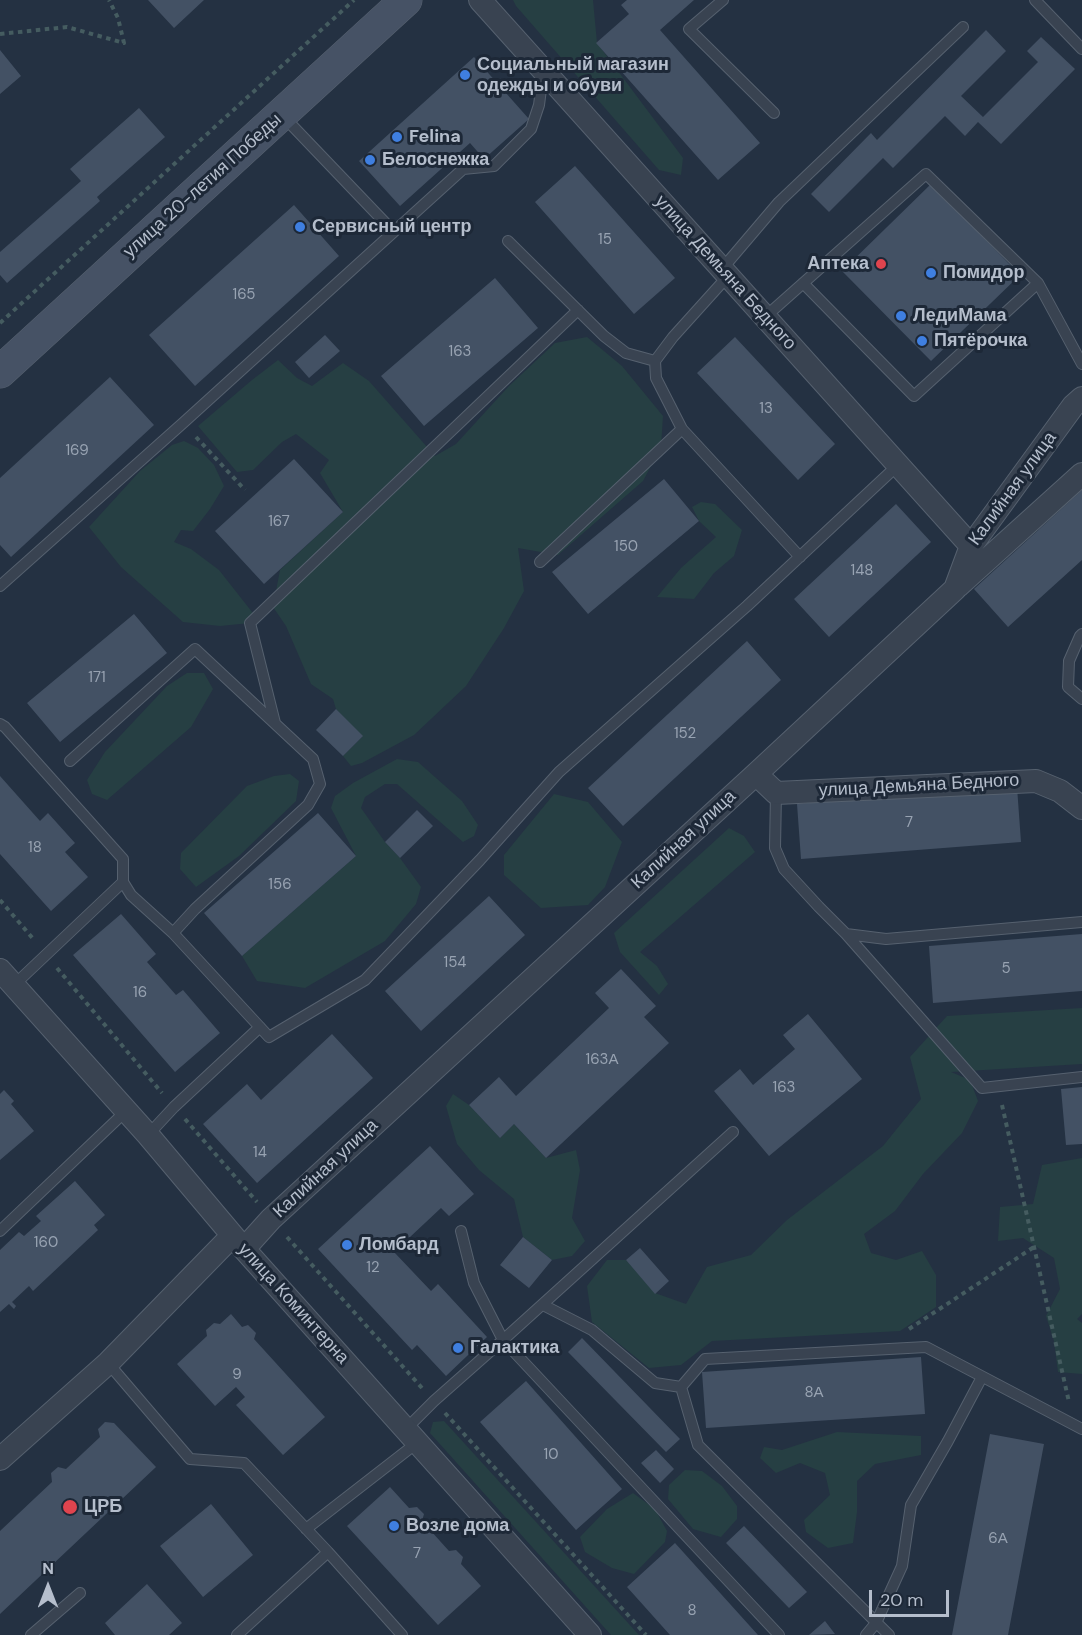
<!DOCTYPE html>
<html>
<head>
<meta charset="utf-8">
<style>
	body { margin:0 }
	#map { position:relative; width:1082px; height:1635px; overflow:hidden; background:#243142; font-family:"DM Sans",sans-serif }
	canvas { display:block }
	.north { position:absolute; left:18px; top:1557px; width:60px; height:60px; -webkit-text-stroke:4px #1d2837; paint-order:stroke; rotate:0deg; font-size:16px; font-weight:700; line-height:24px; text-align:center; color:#b5becc }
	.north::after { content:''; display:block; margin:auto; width:21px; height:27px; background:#b5becc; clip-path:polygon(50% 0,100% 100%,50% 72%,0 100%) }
	.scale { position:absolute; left:869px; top:1590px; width:80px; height:27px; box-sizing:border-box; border:3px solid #b5becc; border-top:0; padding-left:8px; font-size:18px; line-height:21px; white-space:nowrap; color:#b5becc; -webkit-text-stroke:4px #1d2837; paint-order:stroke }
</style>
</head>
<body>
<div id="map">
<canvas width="1082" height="1635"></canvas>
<div class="north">N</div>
<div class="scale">20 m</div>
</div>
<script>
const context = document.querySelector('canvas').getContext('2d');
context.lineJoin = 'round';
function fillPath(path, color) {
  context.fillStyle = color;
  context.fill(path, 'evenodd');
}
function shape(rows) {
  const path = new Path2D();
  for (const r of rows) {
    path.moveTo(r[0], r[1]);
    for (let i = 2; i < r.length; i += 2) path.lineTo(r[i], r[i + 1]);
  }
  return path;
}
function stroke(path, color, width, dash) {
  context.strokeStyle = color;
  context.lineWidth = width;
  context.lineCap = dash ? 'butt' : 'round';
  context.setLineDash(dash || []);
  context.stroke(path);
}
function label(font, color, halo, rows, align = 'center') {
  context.font = font + ' "DM Sans",sans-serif';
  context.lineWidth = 6;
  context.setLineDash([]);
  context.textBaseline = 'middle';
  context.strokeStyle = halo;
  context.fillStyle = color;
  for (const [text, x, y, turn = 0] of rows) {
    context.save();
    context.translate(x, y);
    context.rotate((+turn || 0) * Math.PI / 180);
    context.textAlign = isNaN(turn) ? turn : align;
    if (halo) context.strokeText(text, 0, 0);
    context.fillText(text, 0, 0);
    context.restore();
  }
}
const green = shape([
	[513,0,593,0,597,43,683,158,681,175,659,170,516,6],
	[587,337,622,366,663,416,661,447,643,481,558,555,518,548,524,591,504,628,466,686,414,735,362,763,351,766,343,756,362,737,336,709,333,699,311,684,286,626,273,607,280,570,343,512,320,473,329,460,296,434,282,442,253,470,237,472,198,426,252,380,278,360,297,378,312,386,343,363,369,381,435,456,456,444,509,386,555,343],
	[184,441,198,448,214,465,224,486,210,509,193,531,181,530,174,542,191,549,219,570,256,617,250,623,220,626,183,622,121,567,89,527,140,471,172,445],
	[701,502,715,504,742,530,734,556,714,573,694,599,657,597,681,568,716,537,699,521,692,507],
	[187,673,204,673,213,689,191,727,107,800,92,794,87,780,105,752,167,686],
	[397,759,418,762,462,801,478,825,474,836,463,842,397,784,385,784,365,797,361,808,385,842,400,858,421,887,416,904,385,941,305,988,257,981,242,956,356,856,331,808,335,796,353,783],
	[290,774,299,781,296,801,239,856,196,887,180,869,181,853,247,786,274,776],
	[554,794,588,802,622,842,605,887,588,905,541,908,504,875,504,855],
	[729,828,744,836,755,852,640,952,657,966,668,984,659,995,620,952,614,933],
	[1082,1008,1082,1064,951,1072,970,1080,978,1101,962,1133,923,1174,895,1211,864,1234,871,1253,896,1260,922,1251,936,1275,936,1307,900,1331,712,1341,681,1365,649,1368,592,1322,587,1286,607,1260,626,1260,655,1293,686,1304,707,1267,751,1255,787,1220,883,1146,921,1099,910,1057,947,1016],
	[453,1094,469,1105,500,1138,514,1124,546,1158,576,1150,580,1170,572,1218,585,1241,572,1256,552,1260,523,1237,514,1199,479,1170,457,1144,446,1106],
	[1082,1158,1082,1314,1077,1319,1082,1323,1082,1374,1058,1372,1054,1341,1046,1316,1060,1289,1054,1258,1023,1238,998,1241,1000,1207,1033,1204,1042,1165],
	[444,1421,639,1635,611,1635,430,1433,433,1422],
	[837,1432,921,1436,921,1455,875,1464,857,1481,857,1512,853,1543,828,1548,806,1532,804,1520,830,1495,825,1473,800,1463,776,1473,760,1458,764,1447,782,1450],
	[685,1470,702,1471,722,1486,737,1506,737,1519,721,1537,693,1529,668,1499,669,1485],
	[633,1493,655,1509,667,1531,665,1542,634,1574,612,1568,585,1552,580,1537,607,1509]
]);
const building = shape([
	[148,0,204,0,174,28],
	[627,0,694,0,660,30,760,143,718,180,596,43,629,14,621,5],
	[986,30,1006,51,961,96,983,117,1038,62,1027,51,1041,37,1075,69,1001,144,978,122,965,136,945,116,893,168,883,158,829,212,811,194,871,133,877,140],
	[0,50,21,76,0,94],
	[474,57,529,119,484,159,470,143,400,206,359,161],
	[139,108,165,137,97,197,100,201,7,283,0,275,0,252,81,181,70,169],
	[575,166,675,278,634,314,535,202],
	[931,184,1020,275,931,361,842,271],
	[294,205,339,256,195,386,149,335],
	[495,278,538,328,424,426,381,376],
	[325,335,340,351,309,378,295,362],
	[735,337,835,444,798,480,697,373],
	[110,377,154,425,11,557,0,545,0,478],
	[294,459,343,512,264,584,215,531],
	[664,479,699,521,588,614,552,572],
	[1082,490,1082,560,1008,627,974,589],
	[896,504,931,542,829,637,794,599],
	[134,614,167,653,60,742,27,703],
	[747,641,781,680,623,826,588,788],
	[336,709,363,736,343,756,316,730],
	[0,776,40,821,48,813,75,843,65,852,88,877,51,911,0,854],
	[1017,787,1021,842,801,859,797,804],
	[417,810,433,826,400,858,385,842],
	[318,813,356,856,242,956,204,913],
	[489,896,525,935,421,1031,385,991],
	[121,914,156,954,147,962,176,995,183,990,220,1033,175,1072,73,955],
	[1082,934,1082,991,933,1003,929,946],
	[621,969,656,1006,644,1017,669,1043,546,1158,514,1124,500,1138,469,1105,499,1077,516,1096,609,1008,595,993],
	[808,1014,862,1079,769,1156,714,1091,740,1069,753,1085,795,1049,783,1035],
	[332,1034,373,1078,257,1183,203,1124,247,1084,261,1100],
	[1082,1087,1082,1144,1066,1145,1061,1089],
	[4,1090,14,1101,11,1104,34,1131,0,1160,0,1094],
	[430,1146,474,1194,449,1216,441,1208,394,1252,431,1291,438,1284,487,1337,446,1376,417,1345,412,1350,318,1249],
	[75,1181,105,1215,94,1225,98,1230,33,1291,29,1286,12,1302,16,1306,14,1309,9,1304,0,1312,0,1250,19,1232,24,1236,41,1221,36,1216],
	[523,1237,552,1260,529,1288,500,1265],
	[640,1248,669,1281,655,1294,626,1260],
	[231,1314,242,1327,248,1325,256,1333,254,1339,325,1417,283,1455,236,1405,245,1397,236,1387,215,1406,177,1364,207,1336,206,1330,214,1323,220,1324],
	[582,1338,680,1439,666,1452,568,1352],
	[921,1357,925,1414,706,1428,702,1372],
	[526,1381,622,1489,576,1530,480,1422],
	[105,1422,114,1423,156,1467,0,1614,0,1531,52,1482,51,1473,58,1467,66,1469,100,1437,98,1429],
	[990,1434,1044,1444,1008,1635,952,1635],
	[656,1450,674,1469,660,1483,641,1463],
	[390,1487,409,1508,417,1507,424,1514,422,1521,449,1551,456,1550,463,1557,461,1564,481,1586,438,1625,347,1526],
	[211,1504,253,1555,203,1597,160,1546],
	[744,1526,807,1592,789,1608,726,1543],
	[675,1543,758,1635,670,1635,627,1587],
	[147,1584,182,1623,169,1635,115,1635,105,1623],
	[825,1621,835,1634,809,1635]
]);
const path = shape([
	[0,34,67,27,124,43,118,18,109,0],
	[0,323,354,0],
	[196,437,245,490],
	[0,900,35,941],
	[57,968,162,1093],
	[1002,1105,1069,1402],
	[185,1119,257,1202],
	[287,1237,422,1388],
	[909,1329,1034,1247],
	[445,1413,646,1635]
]);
const lane = shape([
	[723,0,689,29,774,113],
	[1035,0,1082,49],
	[283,116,393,231],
	[508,241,604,336,626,353,655,361],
	[722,269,779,202,963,27],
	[728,276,673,337,655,361,656,378,682,429,800,557],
	[803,283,914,396,1038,283],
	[765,317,926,174,1038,283,1082,364],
	[540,562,682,429],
	[0,586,183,423,463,169,494,166,531,129,539,105,543,73],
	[1082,634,1080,636,1069,661,1068,687,1082,699],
	[275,723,250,623,578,310],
	[0,724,5,727,123,859,123,882,131,895,173,933,269,1037,365,980,480,860,559,772,747,606,898,465],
	[70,761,195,649,313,759,320,784,308,805,195,909,173,933],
	[776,793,775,848,784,869,819,907,846,934,886,939,1082,922],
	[846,934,982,1088,1082,1077],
	[13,986,123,882],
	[148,1135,174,1107,260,1027],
	[0,1231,126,1111],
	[461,1231,474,1283,503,1340,779,1635],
	[543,1305,592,1330,655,1383,681,1387],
	[108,1363,190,1459,244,1463,328,1552,402,1635],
	[681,1387,705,1359,926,1347,1082,1429],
	[681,1387,698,1445,889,1635],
	[406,1429,434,1401,503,1340,733,1132],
	[306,1529,418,1442],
	[31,1635,80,1593],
	[237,1635,328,1552],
	[866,1635,876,1623,902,1566,911,1505,948,1441,982,1377]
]);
const street = shape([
	[480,0,971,546],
	[958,586,1082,474],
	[756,774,776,793,1036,781,1060,791,1082,808],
	[0,970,148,1135,244,1249,590,1635],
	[244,1249,271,1219,756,774,955,589,971,546,1073,406,1082,398],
	[0,1459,108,1363,232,1236]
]);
const secondary = shape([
	[0,372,406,0]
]);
const markers = [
	[465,75,6,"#3f7fe0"],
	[397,137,6,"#3f7fe0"],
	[370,160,6,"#3f7fe0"],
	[300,227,6,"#3f7fe0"],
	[881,264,6,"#e0444e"],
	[931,273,6,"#3f7fe0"],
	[901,316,6,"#3f7fe0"],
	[922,341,6,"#3f7fe0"],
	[347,1245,6,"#3f7fe0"],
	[458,1348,6,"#3f7fe0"],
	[70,1507,8,"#e0444e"],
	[394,1526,6,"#3f7fe0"]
];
const numberNames = [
	["15",605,240],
	["165",244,295],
	["163",460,352],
	["13",766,409],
	["169",77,451],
	["167",279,522],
	["150",626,547],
	["148",862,571],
	["171",97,678],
	["152",685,734],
	["7",909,823],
	["18",35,848],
	["156",280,885],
	["154",455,963],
	["5",1006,969],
	["16",140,993],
	["163А",602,1060],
	["163",784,1088],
	["14",260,1153],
	["160",46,1243],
	["12",373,1268],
	["9",237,1375],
	["8А",814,1393],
	["10",551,1455],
	["6А",998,1539],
	["7",417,1554],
	["8",692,1611]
];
const poiNames = [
	["Социальный магазин",477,65],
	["одежды и обуви",477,86],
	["Felina",409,137],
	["Белоснежка",382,160],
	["Сервисный центр",312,227],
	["Аптека",869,264,"right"],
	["Помидор",943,273],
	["ЛедиМама",913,316],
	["Пятёрочка",934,341],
	["Ломбард",359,1245],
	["Галактика",470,1348],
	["ЦРБ",84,1507],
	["Возле дома",406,1526]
];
const streetNames = [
	["улица 20-летия Победы",203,186,-42],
	["улица Демьяна Бедного",725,273,48],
	["Калийная улица",1013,489,-54],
	["улица Демьяна Бедного",919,786,-3],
	["Калийная улица",684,840,-43],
	["Калийная улица",326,1169,-43],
	["улица Коминтерна",293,1304,48]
];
fillPath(green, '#263f43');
fillPath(building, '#435164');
stroke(lane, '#56616f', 12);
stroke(street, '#56616f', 24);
stroke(secondary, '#56616f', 33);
stroke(path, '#455c60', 4, [4.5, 4.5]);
stroke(lane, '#394351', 10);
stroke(street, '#394351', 22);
stroke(secondary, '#465265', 32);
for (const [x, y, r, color] of markers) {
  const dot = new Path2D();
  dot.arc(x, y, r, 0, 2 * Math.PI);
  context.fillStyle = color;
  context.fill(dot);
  stroke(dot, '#1d2837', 2);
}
label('15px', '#98a3b2', null, numberNames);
label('bold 18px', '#b5becc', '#1d2837', poiNames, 'left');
label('18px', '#b5becc', '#1d2837', streetNames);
</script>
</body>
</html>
